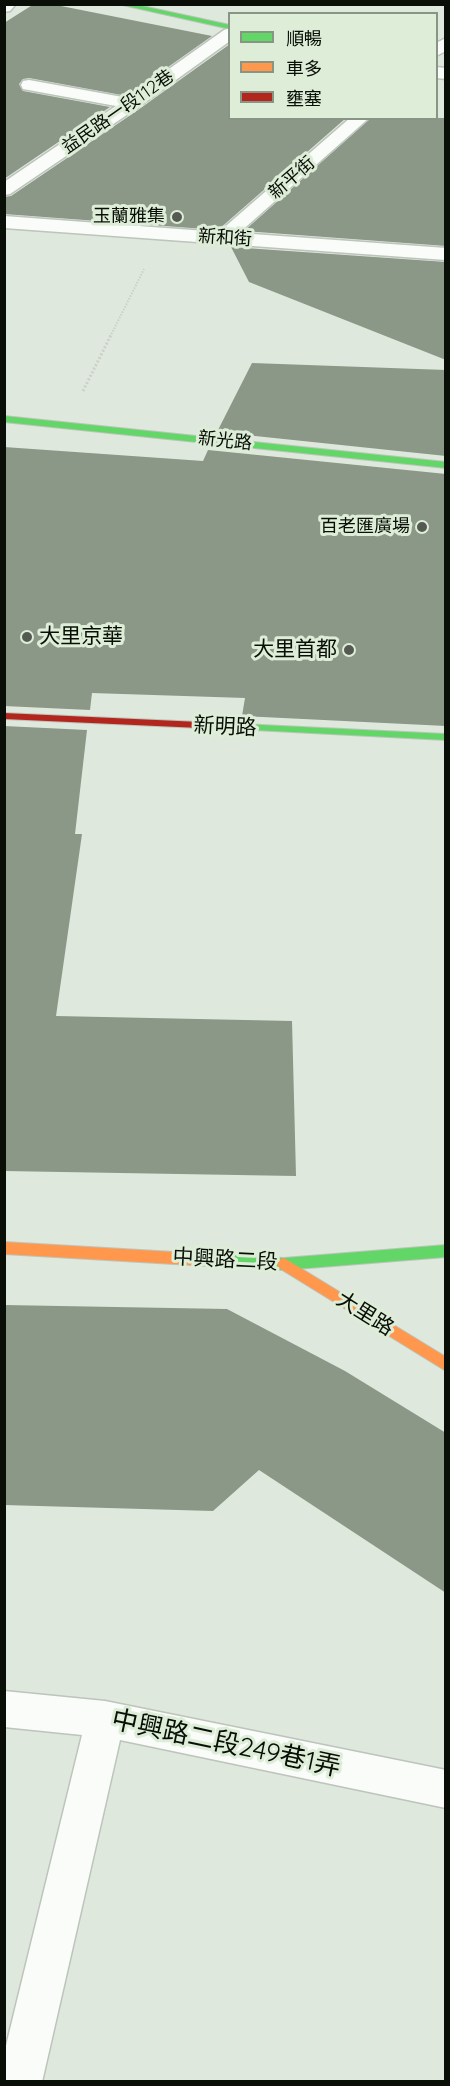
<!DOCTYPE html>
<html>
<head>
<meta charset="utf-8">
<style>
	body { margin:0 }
	#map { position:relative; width:450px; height:2086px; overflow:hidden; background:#dfe8dc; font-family:Quicksand,"Noto Sans TC",sans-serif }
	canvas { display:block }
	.frame { position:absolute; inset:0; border:6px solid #090e07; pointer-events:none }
	.legend { position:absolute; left:228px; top:12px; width:210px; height:108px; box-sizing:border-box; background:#ddedd7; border:2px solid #889484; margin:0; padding:8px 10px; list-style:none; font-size:18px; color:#090e07 }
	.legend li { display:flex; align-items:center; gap:12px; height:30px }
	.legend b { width:30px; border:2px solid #889484 }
</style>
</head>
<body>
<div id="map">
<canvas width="450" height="2086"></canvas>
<div class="frame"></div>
<ul class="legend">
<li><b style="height:8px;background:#63d668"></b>順暢</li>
<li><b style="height:8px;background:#ff974d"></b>車多</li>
<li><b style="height:8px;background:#b3261e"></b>壅塞</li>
</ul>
</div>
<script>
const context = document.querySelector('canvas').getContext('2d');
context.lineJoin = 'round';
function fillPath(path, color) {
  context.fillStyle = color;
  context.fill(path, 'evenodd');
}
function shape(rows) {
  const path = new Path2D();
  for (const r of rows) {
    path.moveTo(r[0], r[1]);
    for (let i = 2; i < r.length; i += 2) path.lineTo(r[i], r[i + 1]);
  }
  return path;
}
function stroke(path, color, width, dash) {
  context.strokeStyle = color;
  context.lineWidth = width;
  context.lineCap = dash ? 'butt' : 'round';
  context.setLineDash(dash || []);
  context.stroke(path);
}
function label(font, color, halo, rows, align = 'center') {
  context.font = font + ' Quicksand,"Noto Sans TC",sans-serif';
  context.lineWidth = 6;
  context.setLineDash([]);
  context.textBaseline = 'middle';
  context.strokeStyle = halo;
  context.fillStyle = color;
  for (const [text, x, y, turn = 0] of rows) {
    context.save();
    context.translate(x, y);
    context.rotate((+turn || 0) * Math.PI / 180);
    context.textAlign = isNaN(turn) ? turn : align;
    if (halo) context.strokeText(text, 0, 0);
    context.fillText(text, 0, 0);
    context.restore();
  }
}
const building = shape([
	[34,4,51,4,212,36,127,96,29,78,23,79,19,84,23,91,110,107,4,179,4,23],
	[230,44,230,118,346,118,218,230,4,214,4,197,11,196,138,110],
	[371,118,446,118,446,246,244,231],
	[231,247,446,262,446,360,249,282],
	[252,363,446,370,446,456,217,432],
	[4,447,203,461,208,450,446,474,446,726,242,716,245,698,92,693,90,710,4,706],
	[4,726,87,730,75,834,82,834,56,1016,292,1021,296,1176,4,1171],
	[4,1305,227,1309,345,1371,446,1433,446,1593,259,1470,213,1511,4,1505]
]);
const pathFar1 = shape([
	[110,337,144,269]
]);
const path = shape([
	[83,391,111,335]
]);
const lane = shape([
	[230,28,230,41,137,108,10,194,4,195,4,182,116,106,23,89,21,85,23,81,29,80,128,98,224,30,230,28],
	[446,38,446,51,436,56,436,43,446,38],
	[350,118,369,118,239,233,446,248,446,260,4,228,4,216,219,232,350,118],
	[4,1691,105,1701,446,1770,446,1808,120,1740,42,2082,4,2082,4,2054,82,1735,4,1727,4,1691]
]);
const street = shape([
	[4,4,16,4,10,11,4,12,4,4],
	[436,67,446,68,446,79,436,78,436,67]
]);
const fast = shape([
	[118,4,133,4,230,25,230,29,118,4],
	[4,416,446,462,446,468,4,422,4,416],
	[200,722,446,734,446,740,196,727,194,725,200,722],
	[446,1245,446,1257,284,1270,225,1267,220,1265,218,1261,220,1257,225,1255,284,1258,446,1245]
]);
const slow = shape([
	[4,1242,225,1255,230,1257,232,1261,230,1265,225,1267,4,1254,4,1242],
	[284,1258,446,1357,446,1371,279,1268,277,1264,279,1260,284,1258]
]);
const jam = shape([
	[4,713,200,722,206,725,200,728,4,719,4,713]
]);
const markers = [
	[177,217,6,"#545a52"],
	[422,527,6,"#545a52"],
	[27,637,6,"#545a52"],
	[349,650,6,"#545a52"]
];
const farStreetnames = [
	["益民路一段112巷",118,112,-35],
	["新平街",292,178,-41],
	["新和街",225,238,4],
	["新光路",225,441,6]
];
const farPoinames = [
	["玉蘭雅集",165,217],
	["百老匯廣場",410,527]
];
const poiNames = [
	["大里京華",39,637],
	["大里首都",337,650,"right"]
];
const streetNames = [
	["新明路",225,727,3],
	["中興路二段",225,1260,3],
	["大里路",365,1314,32]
];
const nearStreetnames = [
	["中興路二段249巷1弄",226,1744,12]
];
fillPath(building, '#8b9787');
stroke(lane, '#bdc4bb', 3);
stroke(street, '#bdc4bb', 3);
stroke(fast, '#bdc4bb', 2);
stroke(slow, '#bdc4bb', 2);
stroke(jam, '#bdc4bb', 2);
stroke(pathFar1, '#cdcfcc', 2, [1.5, 1.5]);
stroke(path, '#cdcfcc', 3, [2, 2]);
fillPath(lane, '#fafcfa');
fillPath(street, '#fafcfa');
fillPath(fast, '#63d668');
fillPath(slow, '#ff974d');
fillPath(jam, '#b3261e');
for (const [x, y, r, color] of markers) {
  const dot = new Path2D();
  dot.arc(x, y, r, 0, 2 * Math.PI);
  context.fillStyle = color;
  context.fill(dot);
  stroke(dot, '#ddedd7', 2);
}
label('18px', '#090e07', '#ddedd7', farStreetnames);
label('18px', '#090e07', '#ddedd7', farPoinames, 'right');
label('21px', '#090e07', '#ddedd7', poiNames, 'left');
label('21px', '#090e07', '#ddedd7', streetNames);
label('26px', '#090e07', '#ddedd7', nearStreetnames);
</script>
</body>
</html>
